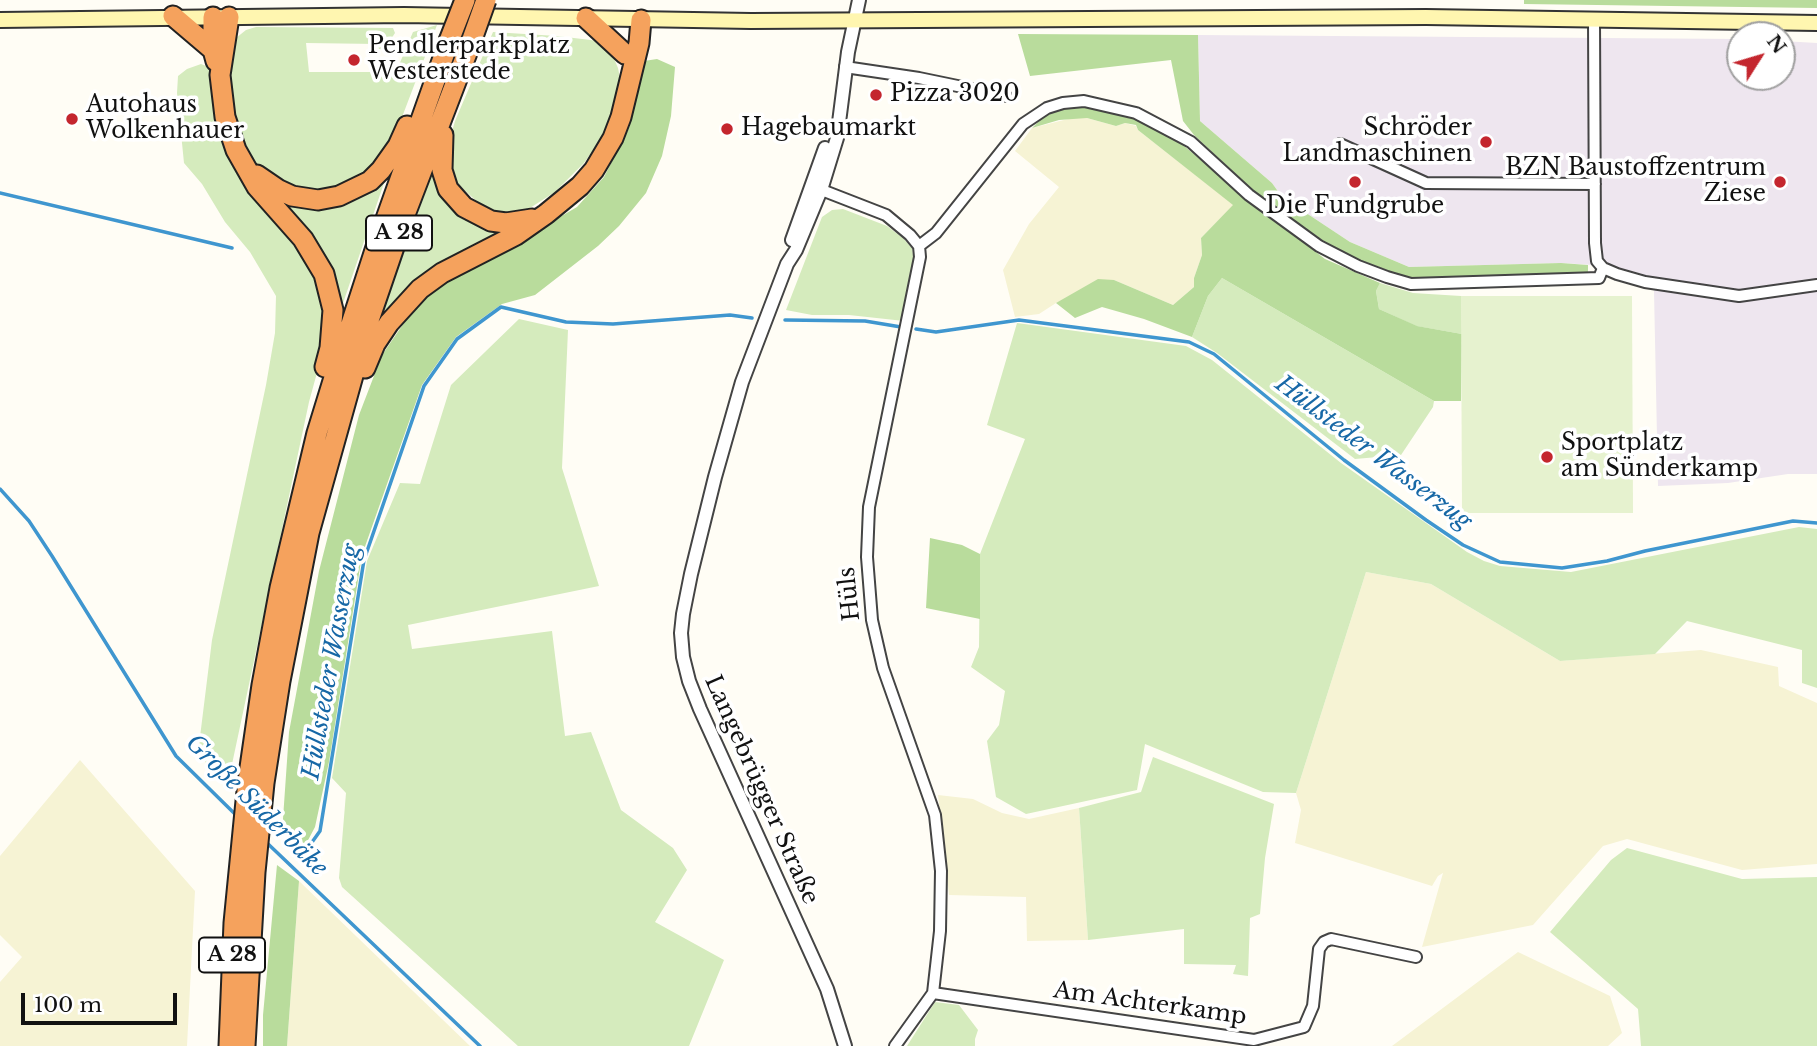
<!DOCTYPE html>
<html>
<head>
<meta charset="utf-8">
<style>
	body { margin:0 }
	#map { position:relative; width:1817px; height:1046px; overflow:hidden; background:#fffdf5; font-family:"Libre Baskerville",serif }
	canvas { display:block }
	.north { position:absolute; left:1726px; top:21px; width:70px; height:70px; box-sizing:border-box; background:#fff; border:2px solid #a0a0a0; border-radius:50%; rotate:53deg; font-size:19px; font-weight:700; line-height:28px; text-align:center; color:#111 }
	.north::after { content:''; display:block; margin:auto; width:24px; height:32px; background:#c4262e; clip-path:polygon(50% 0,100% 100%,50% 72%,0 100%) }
	.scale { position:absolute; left:21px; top:993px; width:156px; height:32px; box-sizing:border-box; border:4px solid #111; border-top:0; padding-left:9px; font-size:21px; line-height:24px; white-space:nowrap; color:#111; -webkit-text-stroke:5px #fff; paint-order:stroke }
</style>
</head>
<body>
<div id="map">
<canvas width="1817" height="1046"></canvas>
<div class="north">N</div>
<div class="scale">100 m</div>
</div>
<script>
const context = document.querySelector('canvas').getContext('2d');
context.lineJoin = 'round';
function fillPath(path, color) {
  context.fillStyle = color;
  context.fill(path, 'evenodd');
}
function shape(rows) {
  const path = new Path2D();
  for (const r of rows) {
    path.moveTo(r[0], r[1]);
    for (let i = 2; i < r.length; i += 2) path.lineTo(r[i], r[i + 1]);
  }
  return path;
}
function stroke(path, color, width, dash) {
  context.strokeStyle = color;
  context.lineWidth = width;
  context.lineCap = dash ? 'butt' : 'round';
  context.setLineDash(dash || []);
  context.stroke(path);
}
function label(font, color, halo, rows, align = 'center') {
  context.font = font + ' "Libre Baskerville",serif';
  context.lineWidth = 7;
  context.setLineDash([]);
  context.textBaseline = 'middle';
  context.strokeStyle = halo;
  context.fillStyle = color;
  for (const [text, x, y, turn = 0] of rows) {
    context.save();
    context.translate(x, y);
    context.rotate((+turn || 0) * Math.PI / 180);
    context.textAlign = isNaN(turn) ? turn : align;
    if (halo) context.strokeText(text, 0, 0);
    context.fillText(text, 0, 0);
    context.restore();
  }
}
const industrial = shape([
	[1198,35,1740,39,1740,77,1782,77,1782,41,1817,43,1817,474,1788,474,1728,483,1658,486,1654,291,1651,278,1638,273,1624,279,1610,266,1561,263,1409,267,1350,242,1282,197,1272,183,1200,121]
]);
const farmland = shape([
	[1072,118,1087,118,1116,126,1125,123,1136,126,1138,130,1234,205,1201,238,1202,255,1194,278,1194,287,1173,305,1114,280,1056,303,1039,314,1015,317,1003,270,1029,224,1059,187,1015,151,1032,128],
	[1366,572,1431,584,1560,661,1701,650,1778,667,1779,686,1817,703,1817,864,1742,870,1627,839,1603,846,1533,925,1422,947,1443,873,1438,876,1432,886,1295,843,1301,810,1296,793],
	[80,760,195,891,187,1046,0,1046,0,982,22,957,0,935,0,856],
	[938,795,973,799,1002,813,1029,819,1079,808,1088,940,1027,941,1026,897,949,895],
	[299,881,470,1046,287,1046],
	[1518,952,1610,996,1622,1033,1608,1046,1392,1046]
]);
const green = shape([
	[437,25,396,133,380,160,357,182,322,192,295,189,271,177,256,163,246,146,231,111,229,81,231,51,236,38,246,30,256,27,393,28,395,33,385,48,379,49,377,44,306,43,309,72,396,72,413,32],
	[493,32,557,36,599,41,612,54,618,68,622,88,610,126,584,163,555,192,522,213,500,216,482,206,462,188,455,180,450,161,449,142,455,121],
	[201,64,206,66,211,73,219,129,235,169,296,241,320,286,324,313,321,358,309,402,228,783,206,764,199,745,212,640,266,385,275,333,276,296,250,252,225,222,202,184,184,163,177,93,178,76,187,69],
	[435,164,441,188,518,227,459,253,438,266,376,330],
	[389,169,384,183,341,309,261,185,299,203],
	[843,209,887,226,903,238,912,248,914,262,904,321,849,315,812,315,786,310,822,217,832,210],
	[1222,278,1434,401,1433,407,1401,455,1355,459,1217,353,1192,337,1208,296],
	[1380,283,1413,293,1461,296,1462,334,1416,326,1379,309,1376,291],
	[519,319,568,330,562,468,599,586,408,625,412,649,552,631,565,736,591,732,621,810,673,848,687,870,655,922,724,960,689,1046,518,1046,342,887,339,878,346,793,332,778,367,561,400,483,420,484,451,385],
	[1017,323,1186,346,1212,360,1341,463,1467,552,1484,561,1500,566,1571,572,1799,527,1817,529,1817,688,1802,683,1802,650,1687,621,1655,654,1560,661,1431,584,1366,572,1296,793,1263,792,1145,744,1137,790,1026,814,996,797,987,741,999,725,1005,691,971,667,979,647,980,554,1025,439,987,425],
	[1153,757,1274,804,1265,858,1260,914,1250,918,1248,976,1233,974,1236,965,1184,964,1184,929,1088,940,1079,808,1141,792],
	[1627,848,1742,879,1817,877,1817,1046,1641,1046,1638,1009,1550,932,1611,860],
	[935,1002,959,1005,978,1030,975,1039,975,1046,907,1046]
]);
const forest = shape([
	[1524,0,1817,0,1817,8,1524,4],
	[1018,34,1198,35,1200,121,1272,183,1282,197,1350,242,1409,267,1561,263,1588,265,1588,275,1413,280,1339,252,1256,193,1194,135,1183,121,1171,60,1030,76],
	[657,59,675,67,671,116,662,156,646,193,619,226,598,246,535,295,502,304,456,337,422,385,362,555,329,762,315,827,306,844,282,833,289,732,319,571,359,415,382,355,421,298,577,207,604,177,629,128,644,61],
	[1062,108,1089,108,1128,115,1156,130,1183,145,1240,193,1325,259,1380,283,1376,291,1379,309,1417,326,1462,334,1461,401,1434,401,1222,278,1208,296,1192,337,1144,319,1102,307,1075,318,1056,303,1098,279,1114,280,1173,305,1194,287,1194,278,1202,255,1201,238,1233,205,1138,130,1136,125,1125,123,1116,126,1087,118,1059,120,1032,128,1045,115],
	[930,538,962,545,980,554,980,619,926,608],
	[277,865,299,881,287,1046,263,1046,263,1015]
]);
const pitch = shape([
	[1461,296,1632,296,1633,513,1462,513]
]);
const stream = shape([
	[0,193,232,248],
	[785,320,865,321,901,327],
	[916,329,936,332,1019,320,1189,342,1214,354,1344,460,1426,520,1463,545,1500,562,1562,568,1607,561,1645,551,1793,521,1817,523],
	[0,489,29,521,52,556,176,756,237,816],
	[266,842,480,1046],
	[305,852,320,831,364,560,424,386,457,339,501,307,566,322,613,324,730,315,752,318]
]);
const minor = shape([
	[1594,20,1595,243,1597,261,1603,268,1617,274,1645,282,1739,296,1817,285],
	[845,67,919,78,1006,96],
	[1340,144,1426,183,1595,184],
	[814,187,886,215,910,235,919,246,920,257,869,507,867,557,872,620,883,668,935,815,941,871,940,931,933,993,895,1046],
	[919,246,936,233,1023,124,1047,108,1063,103,1084,101,1136,113,1191,142,1249,195,1319,246,1358,266,1387,277,1411,284,1599,278,1603,268],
	[933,993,1254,1040,1304,1027,1313,1006,1319,949,1324,942,1331,939,1416,957]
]);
const tertiary = shape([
	[792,240,825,148],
	[845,1046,827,989,700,709,689,681,683,657,681,633,683,614,691,574,715,477,742,382,787,264,796,250,821,190,837,138,848,52,859,0]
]);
const secondary = shape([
	[0,20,404,15,751,21,1426,17,1817,23]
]);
const motorway = shape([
	[173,16,213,50],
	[213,17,213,50,216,61],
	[229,17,220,75,225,117,236,150,257,187,303,239,324,274,333,310,330,348,325,367],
	[586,18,625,54],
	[443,135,442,170,448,189,464,207,491,221,506,223,532,219],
	[257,175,279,190,292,196,318,200,339,196,370,181,381,170,398,146,407,126],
	[365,368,375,344,389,323,420,289,442,273,516,235,546,214,580,186,594,170,613,138,621,117,639,43,641,20],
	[229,1046,234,923,248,781,262,685,280,588,317,433,340,358,376,247,449,41],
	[245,1046,255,872,264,783,280,681,309,533,366,329,406,212,470,45]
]);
const motorwayBridge = shape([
	[449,41,465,0],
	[470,45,486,0]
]);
const markers = [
	[354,60,7,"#c4262e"],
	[876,95,7,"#c4262e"],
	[72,119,7,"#c4262e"],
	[727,129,7,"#c4262e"],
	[1486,142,7,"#c4262e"],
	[1355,182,7,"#c4262e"],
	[1780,182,7,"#c4262e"],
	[1547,457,7,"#c4262e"]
];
const shields = [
	[399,233,66],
	[232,955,66]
];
const shieldNames = [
	["A 28",399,233],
	["A 28",232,955]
];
const poiNames = [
	["Pendlerparkplatz",368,47],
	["Westerstede",368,73],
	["Pizza 3020",890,95],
	["Autohaus",86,106],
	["Wolkenhauer",86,132],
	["Hagebaumarkt",741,129],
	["Schröder",1472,129,"right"],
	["Landmaschinen",1472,155,"right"],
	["BZN Baustoffzentrum",1766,169,"right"],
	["Ziese",1766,195,"right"],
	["Die Fundgrube",1355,207,"center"],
	["Sportplatz",1561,444],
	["am Sünderkamp",1561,470]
];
const streetNames = [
	["Hüls",850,594,-96],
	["Langebrügger Straße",761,790,66],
	["Am Achterkamp",1150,1004,8]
];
const waterNames = [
	["Hüllsteder Wasserzug",1373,453,37],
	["Hüllsteder Wasserzug",332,662,-80],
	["Große Süderbäke",256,806,45]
];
fillPath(industrial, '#eee6ef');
fillPath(farmland, '#f6f3d4');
fillPath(green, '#d5ebbd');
fillPath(forest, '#b9dc9c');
fillPath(pitch, '#e6f2cf');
stroke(stream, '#3f96cf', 3.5);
stroke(minor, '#444', 14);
stroke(tertiary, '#444', 16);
stroke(secondary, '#333', 18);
stroke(motorway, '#222', 23);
stroke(minor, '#fff', 10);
stroke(tertiary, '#fff', 12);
stroke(secondary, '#fff6b0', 14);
stroke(motorway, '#f5a25d', 19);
stroke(motorwayBridge, '#222', 23, []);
stroke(motorwayBridge, '#f5a25d', 19);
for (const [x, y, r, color] of markers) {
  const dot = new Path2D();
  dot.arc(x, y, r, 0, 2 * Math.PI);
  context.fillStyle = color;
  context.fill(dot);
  stroke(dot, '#fff', 2.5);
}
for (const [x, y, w] of shields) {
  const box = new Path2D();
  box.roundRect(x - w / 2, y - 17.5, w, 35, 5);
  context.fillStyle = '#fff';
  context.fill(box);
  stroke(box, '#111', 2);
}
label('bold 21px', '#111', null, shieldNames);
label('23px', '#111', '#fff', poiNames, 'left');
label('23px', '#111', '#fff', streetNames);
label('italic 24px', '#1768a6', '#fff', waterNames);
</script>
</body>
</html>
